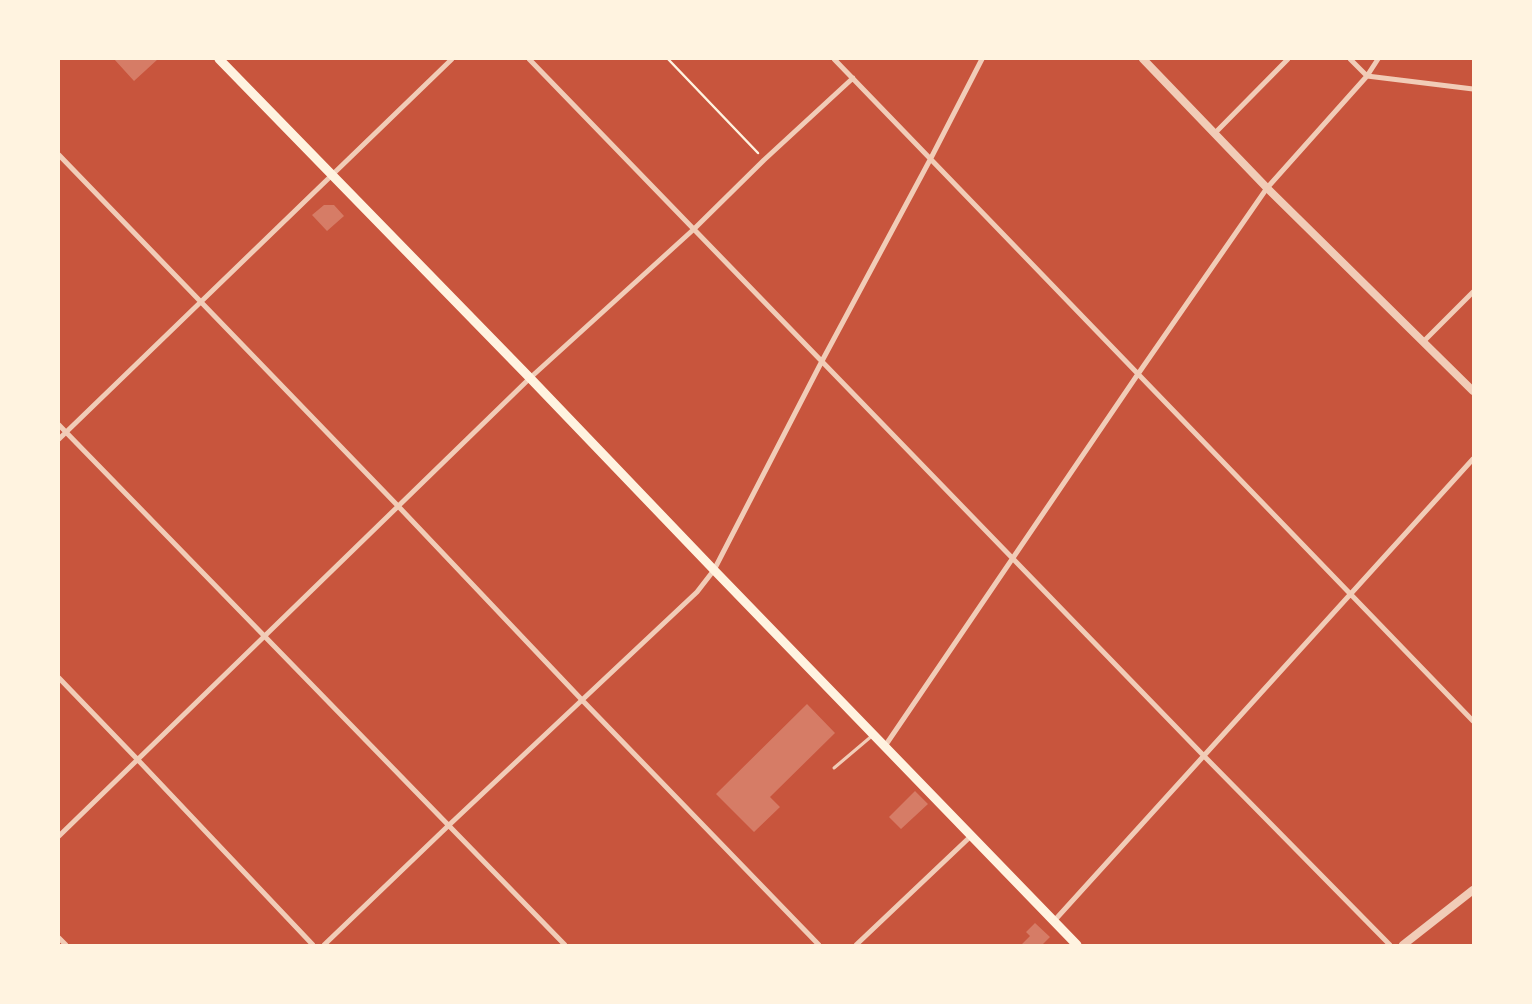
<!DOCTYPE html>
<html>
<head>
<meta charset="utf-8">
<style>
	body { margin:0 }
	#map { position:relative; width:1532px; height:1004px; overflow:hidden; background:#c8553d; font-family:Poppins,sans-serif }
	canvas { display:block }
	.frame { position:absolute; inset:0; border:60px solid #fff3e0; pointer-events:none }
</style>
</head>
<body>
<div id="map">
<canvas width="1532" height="1004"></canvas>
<div class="frame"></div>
</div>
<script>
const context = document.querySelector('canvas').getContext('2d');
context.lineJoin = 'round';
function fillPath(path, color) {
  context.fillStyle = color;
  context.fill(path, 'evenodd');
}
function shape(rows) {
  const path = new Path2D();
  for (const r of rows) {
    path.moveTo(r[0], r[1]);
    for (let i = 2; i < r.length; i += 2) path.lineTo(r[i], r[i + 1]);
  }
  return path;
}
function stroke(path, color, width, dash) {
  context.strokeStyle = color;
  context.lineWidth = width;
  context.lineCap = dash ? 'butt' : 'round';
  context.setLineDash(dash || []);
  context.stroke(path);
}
const building = shape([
	[114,59,158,59,134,81],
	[324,205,334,205,344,216,327,231,312,215],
	[807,704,835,733,770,797,780,807,754,832,716,794],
	[915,791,928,804,901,829,889,817],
	[1035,923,1050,937,1042,945,1021,945,1030,936,1026,932]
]);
const path = shape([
	[668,59,758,153]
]);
const service = shape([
	[834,768,873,735]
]);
const minor = shape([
	[529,59,1204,756,1390,945],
	[834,59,1473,721],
	[1350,59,1367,76,1473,89],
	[1215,133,1288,59],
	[59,155,398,506,582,700,819,945],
	[1423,342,1473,292],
	[59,425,565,945],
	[59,439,452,59],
	[59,678,138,760,313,945],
	[885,746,1138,374,1267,188,1367,76,1378,59],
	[59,836,530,378,694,229,764,160,853,78],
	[1054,921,1473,459],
	[59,938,66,945],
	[324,945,448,826,697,592,714,570,822,361,931,158,982,59],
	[856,945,971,836]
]);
const tertiary = shape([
	[1143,59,1267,188,1473,391],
	[1403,945,1473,890]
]);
const secondary = shape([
	[219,59,530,378,714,570,1077,945]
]);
fillPath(building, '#d67c66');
stroke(path, '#fff3e0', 2.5);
stroke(service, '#f1ccb7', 3);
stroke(minor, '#f1ccb7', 5);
stroke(tertiary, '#f1ccb7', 8);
stroke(secondary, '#fff3e0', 9);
</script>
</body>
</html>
